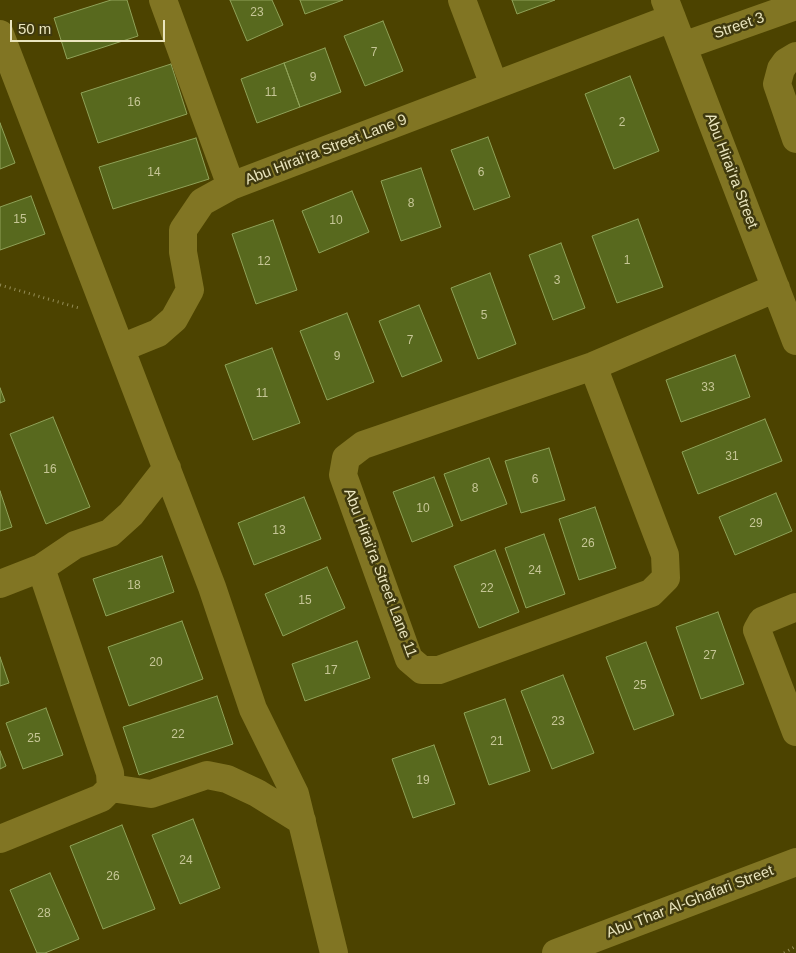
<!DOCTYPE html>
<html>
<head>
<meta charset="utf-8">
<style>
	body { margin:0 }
	#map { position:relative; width:796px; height:953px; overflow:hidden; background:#4c4300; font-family:Helvetica,sans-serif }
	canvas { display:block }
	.scale { position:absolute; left:10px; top:20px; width:155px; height:22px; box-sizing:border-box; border:2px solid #eae5be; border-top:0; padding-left:6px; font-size:15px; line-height:18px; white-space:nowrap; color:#eae5be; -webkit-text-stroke:4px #3f390e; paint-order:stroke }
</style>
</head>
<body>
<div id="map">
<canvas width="796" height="953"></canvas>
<div class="scale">50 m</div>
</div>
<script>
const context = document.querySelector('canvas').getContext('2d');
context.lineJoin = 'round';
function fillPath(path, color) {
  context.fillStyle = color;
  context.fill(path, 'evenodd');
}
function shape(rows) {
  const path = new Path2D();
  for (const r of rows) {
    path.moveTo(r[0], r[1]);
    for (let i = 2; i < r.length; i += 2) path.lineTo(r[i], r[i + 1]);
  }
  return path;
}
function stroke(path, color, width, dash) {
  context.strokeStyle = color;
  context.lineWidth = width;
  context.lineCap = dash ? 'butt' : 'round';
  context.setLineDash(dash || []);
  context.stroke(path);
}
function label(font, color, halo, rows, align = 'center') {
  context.font = font + ' Helvetica,sans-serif';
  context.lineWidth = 5;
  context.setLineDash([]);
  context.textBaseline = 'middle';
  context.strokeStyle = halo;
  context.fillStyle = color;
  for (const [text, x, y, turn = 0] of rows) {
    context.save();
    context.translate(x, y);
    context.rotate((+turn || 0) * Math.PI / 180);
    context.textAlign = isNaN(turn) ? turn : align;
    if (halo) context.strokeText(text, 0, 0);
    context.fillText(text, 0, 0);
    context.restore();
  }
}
const building = shape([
	[111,0,127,0,138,36,67,59,54,18,111,0],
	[230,0,272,0,283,25,247,41,230,0],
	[300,0,343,0,305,14,300,0],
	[512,0,555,0,517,14,512,0],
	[383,21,403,71,365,86,344,36,383,21],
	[325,48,341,92,300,107,284,63,325,48],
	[284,63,300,107,257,123,241,79,284,63],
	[171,64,187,114,98,143,81,93,171,64],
	[630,76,659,151,614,169,585,94,630,76],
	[0,123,15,163,0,169,0,123],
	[488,137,510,197,474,210,451,150,488,137],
	[196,138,209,179,113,209,99,167,196,138],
	[421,168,441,227,401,241,381,181,421,168],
	[352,191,369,232,319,253,302,211,352,191],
	[31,196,45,234,0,250,0,207,31,196],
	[638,219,663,287,617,303,592,236,638,219],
	[273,220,297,290,256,304,232,234,273,220],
	[561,243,585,308,553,320,529,255,561,243],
	[490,273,516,344,478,359,451,288,490,273],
	[419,305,442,361,402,377,379,321,419,305],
	[347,313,374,382,327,400,300,331,347,313],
	[272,348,300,423,253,440,225,365,272,348],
	[735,355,750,397,681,422,666,380,735,355],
	[0,388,5,401,0,403,0,388],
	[53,417,90,507,46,524,10,434,53,417],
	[765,419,782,461,698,494,682,452,765,419],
	[549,448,565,500,521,513,505,461,549,448],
	[489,458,507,504,461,521,444,474,489,458],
	[434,477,453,526,412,542,393,492,434,477],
	[0,491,12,527,0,531,0,491],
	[776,493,792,531,735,555,719,517,776,493],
	[304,497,321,539,254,565,238,523,304,497],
	[595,507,616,568,579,580,559,519,595,507],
	[544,534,565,594,526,608,505,548,544,534],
	[495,550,519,612,479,628,454,566,495,550],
	[162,556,174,592,106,616,93,579,162,556],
	[327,567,345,608,283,636,265,594,327,567],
	[718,612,744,684,701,699,676,627,718,612],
	[182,621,203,679,129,706,108,647,182,621],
	[357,641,370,678,305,701,292,664,357,641],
	[646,642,674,715,634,730,606,657,646,642],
	[0,657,9,683,0,686,0,657],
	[563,675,594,753,552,769,521,691,563,675],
	[217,696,233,744,139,775,123,727,217,696],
	[505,699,530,771,489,785,464,713,505,699],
	[46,708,63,755,23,769,6,723,46,708],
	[434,745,455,804,413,818,392,759,434,745],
	[0,751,6,766,0,769,0,751],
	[193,819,220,888,180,904,152,835,193,819],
	[122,825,155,909,103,929,70,846,122,825],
	[50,873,79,939,45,953,37,953,10,890,50,873]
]);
const path = shape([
	[0,285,79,308],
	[784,953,796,946]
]);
const minor = shape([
	[163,0,231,186,672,18],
	[462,0,494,85],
	[665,0,796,341],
	[0,34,212,587,253,709,295,794,334,953],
	[683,46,796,6],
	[796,56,786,62,781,69,777,84,796,139],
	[121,348,158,333,174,319,190,290,183,252,183,230,202,202,231,186],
	[593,366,665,555,666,578,651,593,439,670,422,670,409,659,343,475,346,458,363,445,593,366,776,288],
	[0,584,41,568,75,545,110,533,131,514,167,468],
	[796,607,762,621,757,630,796,732],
	[111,788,151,794,207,775,227,779,257,793,302,821],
	[0,839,101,798,111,788,110,773,41,568],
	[556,953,796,862]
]);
const numberNames = [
	["23",257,13],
	["7",374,53],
	["9",313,78],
	["11",271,93],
	["16",134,103],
	["2",622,123],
	["14",154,173],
	["6",481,173],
	["8",411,204],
	["15",20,220],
	["10",336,221],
	["1",627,261],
	["12",264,262],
	["3",557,281],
	["5",484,316],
	["7",410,341],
	["9",337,357],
	["33",708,388],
	["11",262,394],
	["31",732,457],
	["16",50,470],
	["6",535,480],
	["8",475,489],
	["10",423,509],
	["29",756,524],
	["13",279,531],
	["26",588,544],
	["24",535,571],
	["18",134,586],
	["22",487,589],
	["15",305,601],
	["27",710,656],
	["20",156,663],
	["17",331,671],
	["25",640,686],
	["23",558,722],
	["22",178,735],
	["25",34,739],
	["21",497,742],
	["19",423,781],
	["24",186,861],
	["26",113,877],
	["28",44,914]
];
const streetNames = [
	["Street 3",739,26,-19],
	["Abu Hirai'ra Street Lane 9",326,150,-21],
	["Abu Hirai'ra Street",731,171,69],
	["Abu Hirai'ra Street Lane 11",380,573,69],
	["Abu Thar Al-Ghafari Street",690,902,-21]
];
fillPath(building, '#58691e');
stroke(building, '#8fa258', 1);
stroke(path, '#948d56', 3, [1, 4]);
stroke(minor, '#817523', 28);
label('12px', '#c6c696', null, numberNames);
label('15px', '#eae5be', '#3f390e', streetNames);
</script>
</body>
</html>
